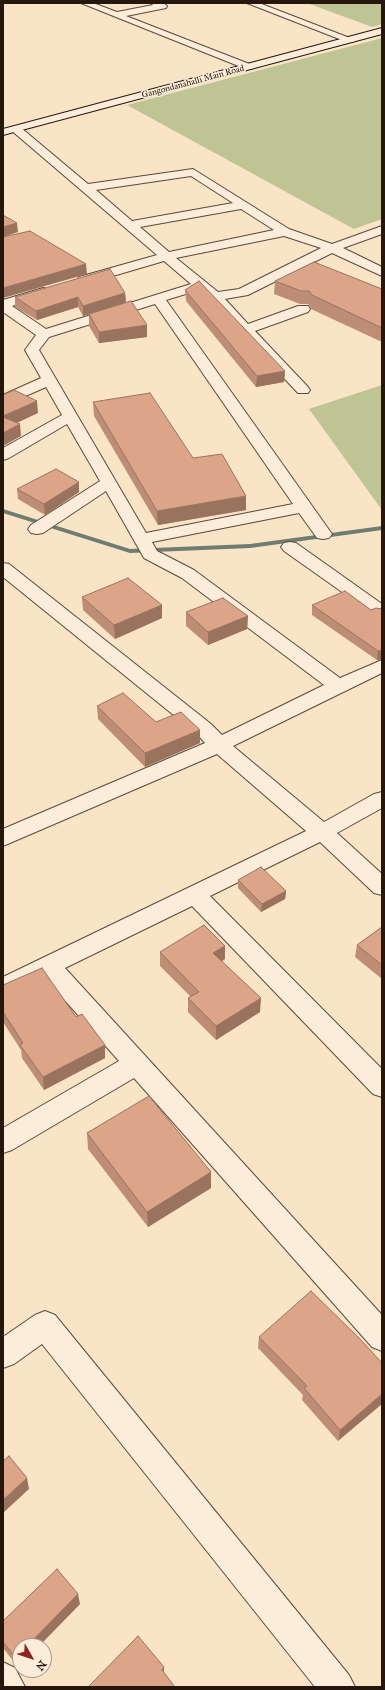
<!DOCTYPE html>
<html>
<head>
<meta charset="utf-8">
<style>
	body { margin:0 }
	#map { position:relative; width:385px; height:1690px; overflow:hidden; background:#f9e4c5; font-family:"IM FELL Great Primer",serif }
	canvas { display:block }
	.frame { position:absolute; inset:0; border:4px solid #25170e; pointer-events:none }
	.north { position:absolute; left:12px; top:1638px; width:40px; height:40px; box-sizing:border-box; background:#fbedd9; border:1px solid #a59788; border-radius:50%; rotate:129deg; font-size:11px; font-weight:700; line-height:16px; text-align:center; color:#25170e }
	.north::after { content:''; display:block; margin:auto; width:14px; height:18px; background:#8f2418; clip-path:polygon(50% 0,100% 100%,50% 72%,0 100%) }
</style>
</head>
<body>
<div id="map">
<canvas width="385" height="1690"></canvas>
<div class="frame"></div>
<div class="north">N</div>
</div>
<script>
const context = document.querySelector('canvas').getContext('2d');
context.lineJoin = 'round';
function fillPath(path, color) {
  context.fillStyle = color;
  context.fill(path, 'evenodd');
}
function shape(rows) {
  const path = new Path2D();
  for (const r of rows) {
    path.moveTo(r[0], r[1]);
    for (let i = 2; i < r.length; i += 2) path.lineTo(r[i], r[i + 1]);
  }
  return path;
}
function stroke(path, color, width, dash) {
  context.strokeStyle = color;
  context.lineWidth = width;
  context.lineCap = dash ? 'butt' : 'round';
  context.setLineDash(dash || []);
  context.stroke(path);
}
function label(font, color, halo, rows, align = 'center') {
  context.font = font + ' "IM FELL Great Primer",serif';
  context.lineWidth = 3;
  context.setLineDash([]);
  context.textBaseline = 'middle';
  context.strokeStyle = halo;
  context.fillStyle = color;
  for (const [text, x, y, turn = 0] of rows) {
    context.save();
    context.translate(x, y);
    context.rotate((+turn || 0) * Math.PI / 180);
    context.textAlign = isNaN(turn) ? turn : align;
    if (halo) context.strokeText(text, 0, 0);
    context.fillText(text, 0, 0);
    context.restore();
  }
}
const green = shape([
	[307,3,382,3,382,24,372,27],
	[382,38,382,219,354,229,127,105],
	[382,385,382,510,309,409]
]);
const stream = shape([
	[3,509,130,549,250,544,382,526,382,530,250,548,130,553,3,513,3,509]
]);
const street = shape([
	[81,3,93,3,117,12,153,5,151,3,163,3,167,6,166,8,126,16,252,65,254,67,252,69,246,69,81,3],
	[247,3,259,3,355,40,353,42,347,42,247,3],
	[16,126,20,127,88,184,193,169,289,229,332,244,382,226,382,234,343,248,382,267,382,276,332,253,248,295,225,299,248,324,298,306,308,306,310,309,308,312,255,331,308,387,310,390,308,393,298,393,210,300,199,290,166,300,332,534,329,538,323,539,317,538,299,513,152,542,157,551,194,570,340,678,382,660,382,673,233,746,324,822,374,794,382,792,382,808,337,833,382,874,382,895,374,893,320,842,210,896,382,1069,382,1097,373,1094,192,906,65,968,382,1315,382,1351,372,1347,134,1078,12,1150,3,1153,3,1128,119,1061,45,978,3,997,3,977,306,831,217,754,3,846,3,829,205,743,197,734,3,577,3,563,9,564,211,724,222,735,324,685,182,578,144,558,106,491,43,533,37,534,31,533,28,529,31,525,100,481,67,424,9,458,3,460,3,448,62,415,46,387,3,406,3,395,41,378,25,350,36,335,3,312,3,300,43,288,48,289,50,292,48,295,12,306,46,329,191,284,164,261,89,283,79,283,77,280,79,277,157,255,12,131,11,129,16,126],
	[191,176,233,203,132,221,96,190,191,176],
	[241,209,274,230,169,252,140,227,241,209],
	[284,236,321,248,239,289,218,292,176,258,284,236],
	[155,304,293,504,146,533,39,350,49,337,155,304],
	[290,542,296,543,382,604,382,618,376,616,284,551,281,547,284,543,290,542],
	[45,1311,55,1315,349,1675,355,1687,315,1687,42,1344,14,1364,3,1368,3,1337,35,1315,45,1311],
	[3,1662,15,1668,25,1687,3,1687,3,1662]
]);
const secondary = shape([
	[382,28,382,34,3,135,3,129,382,28]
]);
const wall = shape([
	[275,281,382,289,382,342,311,309,308,304,300,304,274,294],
	[185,290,285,371,284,382,256,387,186,301],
	[125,293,126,303,83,316,78,307,37,320,15,307,15,297],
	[89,314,147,337,99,343,89,326],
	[93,402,193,458,246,496,246,510,158,525,94,416],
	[79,482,79,492,45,515,18,499,17,489],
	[82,597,162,605,162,618,115,639,83,610],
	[312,605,371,610,382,609,382,660,377,660,312,615],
	[186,612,248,616,247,629,208,645,186,626],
	[97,706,156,722,200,743,145,767,98,719],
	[238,880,286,891,285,899,261,912,238,888],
	[382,927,382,979,355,957,357,945],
	[225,946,225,959,222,961,260,1012,216,1040,188,1012,188,998,191,997,160,966,160,952],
	[3,985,76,1017,105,1058,44,1090,22,1058,21,1050,3,1022],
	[87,1133,211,1188,148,1227,88,1149],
	[259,1337,361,1340,338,1441,302,1400,303,1395,258,1348],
	[80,1604,39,1646,20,1646,20,1665,18,1667,3,1648,3,1621]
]);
const shadedWall = shape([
	[17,223,18,232,3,237,3,227],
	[86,264,87,274,3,298,3,288],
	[125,293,126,303,83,316,83,306],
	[78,297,78,307,37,320,36,311],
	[147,325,147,337,99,343,99,332],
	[285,371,284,382,256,387,257,376],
	[37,401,38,413,4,429,3,416],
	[20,424,21,436,3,446,3,433],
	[79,482,79,492,45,515,44,504],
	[246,496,246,510,158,525,157,511],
	[162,605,162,618,115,639,114,625],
	[248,616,247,629,208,645,208,632],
	[382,650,382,660,377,660,378,651],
	[200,730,200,743,145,767,145,753],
	[286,891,285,899,261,912,262,904],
	[225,946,225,959,213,967,213,953],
	[261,998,260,1012,216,1040,216,1026],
	[105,1045,105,1058,44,1090,43,1077],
	[211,1172,211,1188,148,1227,147,1212],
	[382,1394,382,1404,338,1441,340,1430],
	[27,1478,29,1489,3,1513,3,1500],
	[78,1594,80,1604,39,1646,27,1646],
	[20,1653,20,1665,18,1667,16,1658],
	[164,1667,164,1676,162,1670]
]);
const building = shape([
	[3,215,17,223,3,227,3,215],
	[30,231,86,264,3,288,3,237,30,231],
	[314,262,382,289,382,328,312,295,309,291,301,291,275,281,314,262],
	[110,269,125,293,83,306,78,297,36,311,15,297,110,269],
	[199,281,285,371,257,376,185,290,199,281],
	[131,301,147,325,99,332,89,314,131,301],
	[14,390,37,401,3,416,3,395,14,390],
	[150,393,193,458,222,454,246,496,157,511,93,402,150,393],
	[3,417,20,424,3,433,3,417],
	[56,469,79,482,44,504,17,489,56,469],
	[128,578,162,605,114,625,82,597,128,578],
	[345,591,371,610,376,608,382,609,382,650,378,651,312,605,345,591],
	[223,598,248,616,208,632,186,612,223,598],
	[123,693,156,722,181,712,200,730,145,753,97,706,123,693],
	[261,867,286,891,262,904,238,880,261,867],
	[204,925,225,946,213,953,261,998,216,1026,188,998,199,992,160,952,204,925],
	[382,927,382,965,357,945,382,927],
	[42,968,76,1017,82,1014,105,1045,43,1077,20,1045,23,1043,3,1012,3,985,42,968],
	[149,1096,211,1172,147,1212,87,1133,149,1096],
	[311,1291,361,1340,382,1363,382,1394,340,1430,304,1388,307,1386,259,1337,311,1291],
	[9,1456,27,1478,3,1500,3,1461,9,1456],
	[57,1569,78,1594,27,1646,20,1646,20,1653,16,1658,3,1642,3,1621,57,1569],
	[138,1636,164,1667,162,1670,175,1687,88,1687,138,1636]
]);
const farStreetnames = [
	["Gangondanahalli Main Road",193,82,-15]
];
fillPath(green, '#bec494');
fillPath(stream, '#6e7c72');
stroke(street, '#5a4a3c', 2);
stroke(secondary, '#25170e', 2);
fillPath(street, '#fbedd9');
fillPath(secondary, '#fbedd9');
fillPath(wall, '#bd8d75');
fillPath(shadedWall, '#9a735f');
fillPath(building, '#dca488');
stroke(building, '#9a735f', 1);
label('9px', '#25170e', '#fbedd9', farStreetnames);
</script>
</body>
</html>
